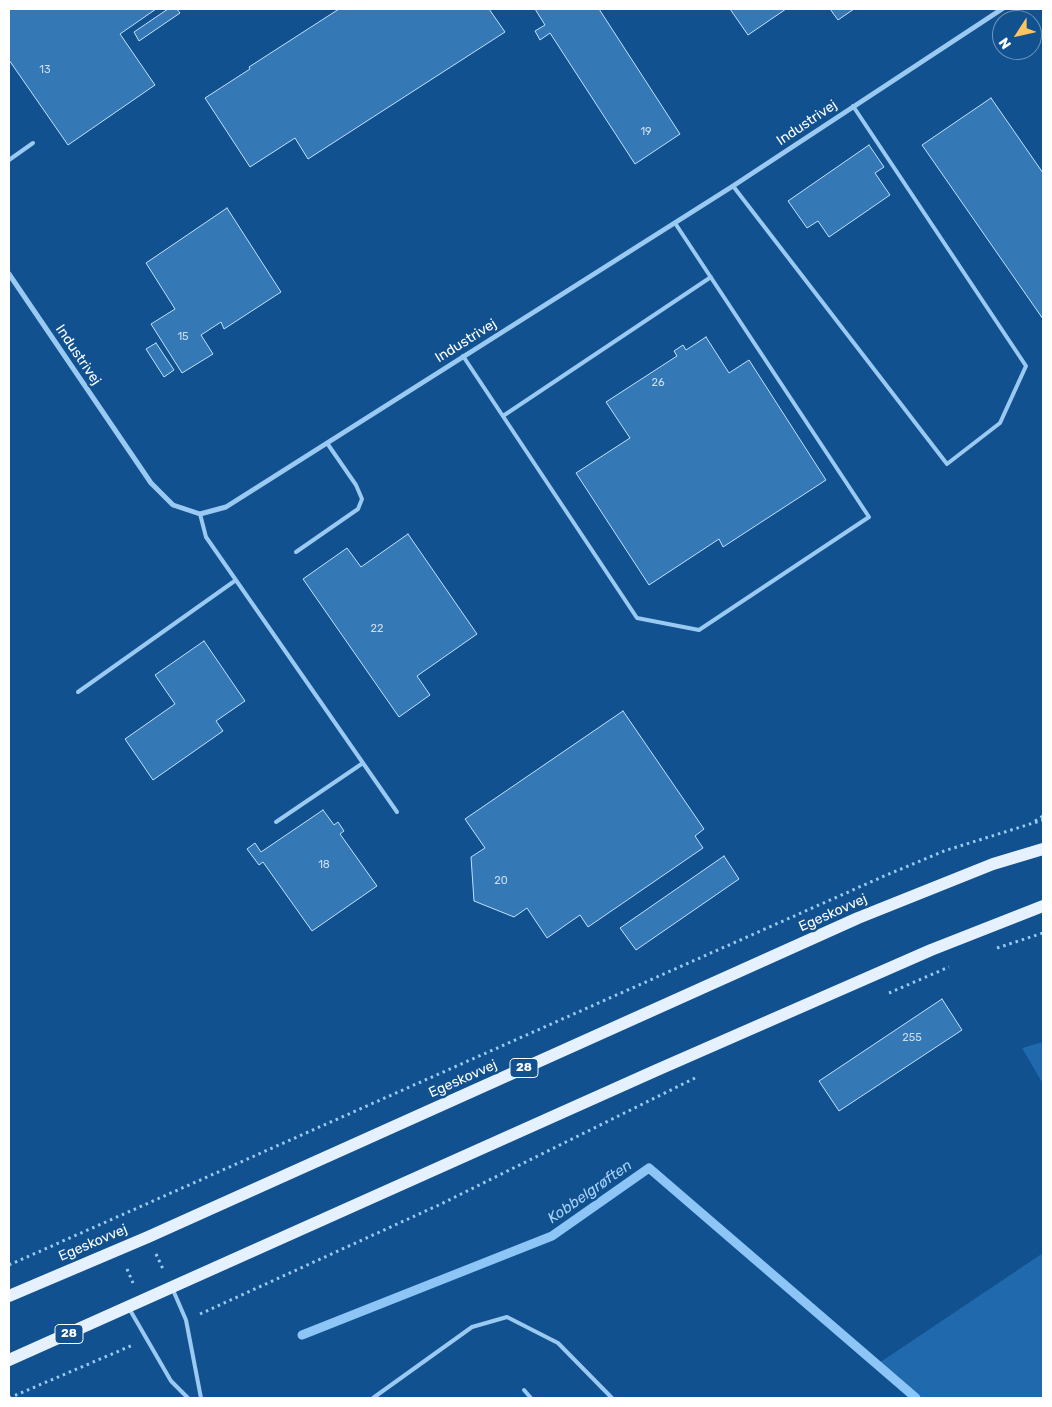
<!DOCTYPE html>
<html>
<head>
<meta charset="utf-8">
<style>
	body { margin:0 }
	#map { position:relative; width:1052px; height:1407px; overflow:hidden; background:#11518f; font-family:Rubik,sans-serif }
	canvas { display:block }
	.frame { position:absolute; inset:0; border:10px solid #fff; pointer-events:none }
	.north { position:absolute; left:992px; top:10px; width:50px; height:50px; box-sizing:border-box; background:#11518f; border:1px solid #7097bc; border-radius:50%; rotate:235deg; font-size:14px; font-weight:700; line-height:20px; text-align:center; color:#fff }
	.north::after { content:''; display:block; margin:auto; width:18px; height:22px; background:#ffc45c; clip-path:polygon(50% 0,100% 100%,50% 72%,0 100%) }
</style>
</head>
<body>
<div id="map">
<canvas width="1052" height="1407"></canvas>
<div class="frame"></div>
<div class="north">N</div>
</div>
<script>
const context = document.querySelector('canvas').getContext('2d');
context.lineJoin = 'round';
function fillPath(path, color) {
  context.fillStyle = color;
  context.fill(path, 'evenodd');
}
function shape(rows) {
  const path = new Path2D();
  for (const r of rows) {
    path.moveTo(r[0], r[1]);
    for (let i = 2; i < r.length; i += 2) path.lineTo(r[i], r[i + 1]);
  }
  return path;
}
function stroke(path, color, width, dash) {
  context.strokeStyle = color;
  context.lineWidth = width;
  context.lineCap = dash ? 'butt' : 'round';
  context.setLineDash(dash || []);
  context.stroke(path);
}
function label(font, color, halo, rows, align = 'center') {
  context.font = font + ' Rubik,sans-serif';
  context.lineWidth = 5;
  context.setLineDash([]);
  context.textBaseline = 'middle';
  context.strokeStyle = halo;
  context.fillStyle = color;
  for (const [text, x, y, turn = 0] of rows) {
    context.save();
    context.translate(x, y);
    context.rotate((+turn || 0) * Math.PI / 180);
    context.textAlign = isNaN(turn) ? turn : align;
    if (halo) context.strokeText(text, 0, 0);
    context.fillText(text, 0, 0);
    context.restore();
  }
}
const green = shape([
	[1043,1042,1043,1084,1022,1048],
	[1043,1253,1043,1398,916,1398,876,1365]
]);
const stream = shape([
	[302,1335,552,1236,649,1168,916,1398]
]);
const building = shape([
	[9,9,156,9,120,34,155,85,68,145,9,60,9,9],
	[168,9,177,9,180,13,139,41,134,32,168,9],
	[339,9,489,9,505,32,308,159,295,138,250,167,205,98,250,69,249,67,339,9],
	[535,9,599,9,680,134,635,164,550,33,540,40,535,31,545,25,535,9],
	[730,9,786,9,748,35,730,9],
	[830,9,854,9,838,20,830,9],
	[991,98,1043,173,1043,319,922,145,991,98],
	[869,145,884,167,875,173,890,195,829,237,818,221,807,228,788,201,869,145],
	[227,208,281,292,224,329,221,322,201,335,213,354,182,373,151,324,175,309,146,263,227,208],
	[706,337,729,373,749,360,826,480,723,547,719,539,649,585,576,473,630,438,606,402,677,356,674,351,683,345,686,350,706,337],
	[156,343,174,370,164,377,146,349,156,343],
	[408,534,477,634,417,676,430,695,399,717,303,579,347,548,361,567,408,534],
	[204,641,245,701,216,721,223,731,153,780,125,739,175,704,155,675,204,641],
	[623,711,704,829,695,836,703,848,588,927,580,915,547,938,527,908,514,917,474,901,471,857,485,848,465,819,623,711],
	[323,810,334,825,338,822,344,831,340,834,377,886,312,931,263,862,259,865,247,849,255,843,261,852,323,810],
	[724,856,739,879,636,950,620,928,724,856],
	[942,999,962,1030,839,1111,819,1081,942,999]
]);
const path = shape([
	[1035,821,1043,816],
	[997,948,1043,933],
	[889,993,949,967],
	[156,1254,163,1269],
	[9,1265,882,877,944,851,1043,820],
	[127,1269,133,1283],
	[200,1314,441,1204,695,1078],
	[9,1398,133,1345]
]);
const lane = shape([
	[9,160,33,143],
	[733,186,947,464,1000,423,1026,366,853,106],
	[463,356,637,618,699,630,869,517,675,223],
	[503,416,711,277],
	[200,514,206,537,397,812],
	[296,552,358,509,362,499,356,485,327,443],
	[78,692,236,580],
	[276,822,363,763],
	[173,1290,186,1320,201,1398],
	[130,1310,171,1381,188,1398],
	[524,1390,531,1398],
	[373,1398,472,1327,507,1317,558,1343,612,1398]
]);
const street = shape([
	[9,274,151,483,173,505,200,514,226,507,733,186,1002,9]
]);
const primary = shape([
	[9,1296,148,1237,858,918,993,864,1043,849],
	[9,1360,657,1070,931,950,1043,906]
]);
const numberNames = [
	["13",45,70],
	["19",646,132],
	["15",183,337],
	["26",658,383],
	["22",377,629],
	["18",324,865],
	["20",501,881],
	["255",912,1038]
];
const shields = [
	[524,1068,28],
	[69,1334,28]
];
const shieldNames = [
	["28",524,1068],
	["28",69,1334]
];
const streetNames = [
	["Industrivej",807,123,-34],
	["Industrivej",466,341,-32],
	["Industrivej",78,355,56],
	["Egeskovvej",833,913,-24],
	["Egeskovvej",463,1079,-24],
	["Egeskovvej",93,1243,-23]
];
const waterNames = [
	["Kobbelgrøften",590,1192,-35]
];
fillPath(green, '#1f69ac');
stroke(stream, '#8cc5f6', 9);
fillPath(building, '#3478b6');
stroke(building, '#c2e1fd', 1);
stroke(path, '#9ac9f2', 3, [2.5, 4]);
stroke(lane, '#9ac9f2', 4);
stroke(street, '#9ac9f2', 5);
stroke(primary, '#e6f1ff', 12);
label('11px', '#ccdded', null, numberNames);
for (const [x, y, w] of shields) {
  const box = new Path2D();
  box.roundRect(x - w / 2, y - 9.5, w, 19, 4);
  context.fillStyle = '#11518f';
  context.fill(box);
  stroke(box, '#fff', 1);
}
label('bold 12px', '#fff', null, shieldNames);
label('14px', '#fff', '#11518f', streetNames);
label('italic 15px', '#a6d2f9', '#11518f', waterNames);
</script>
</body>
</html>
